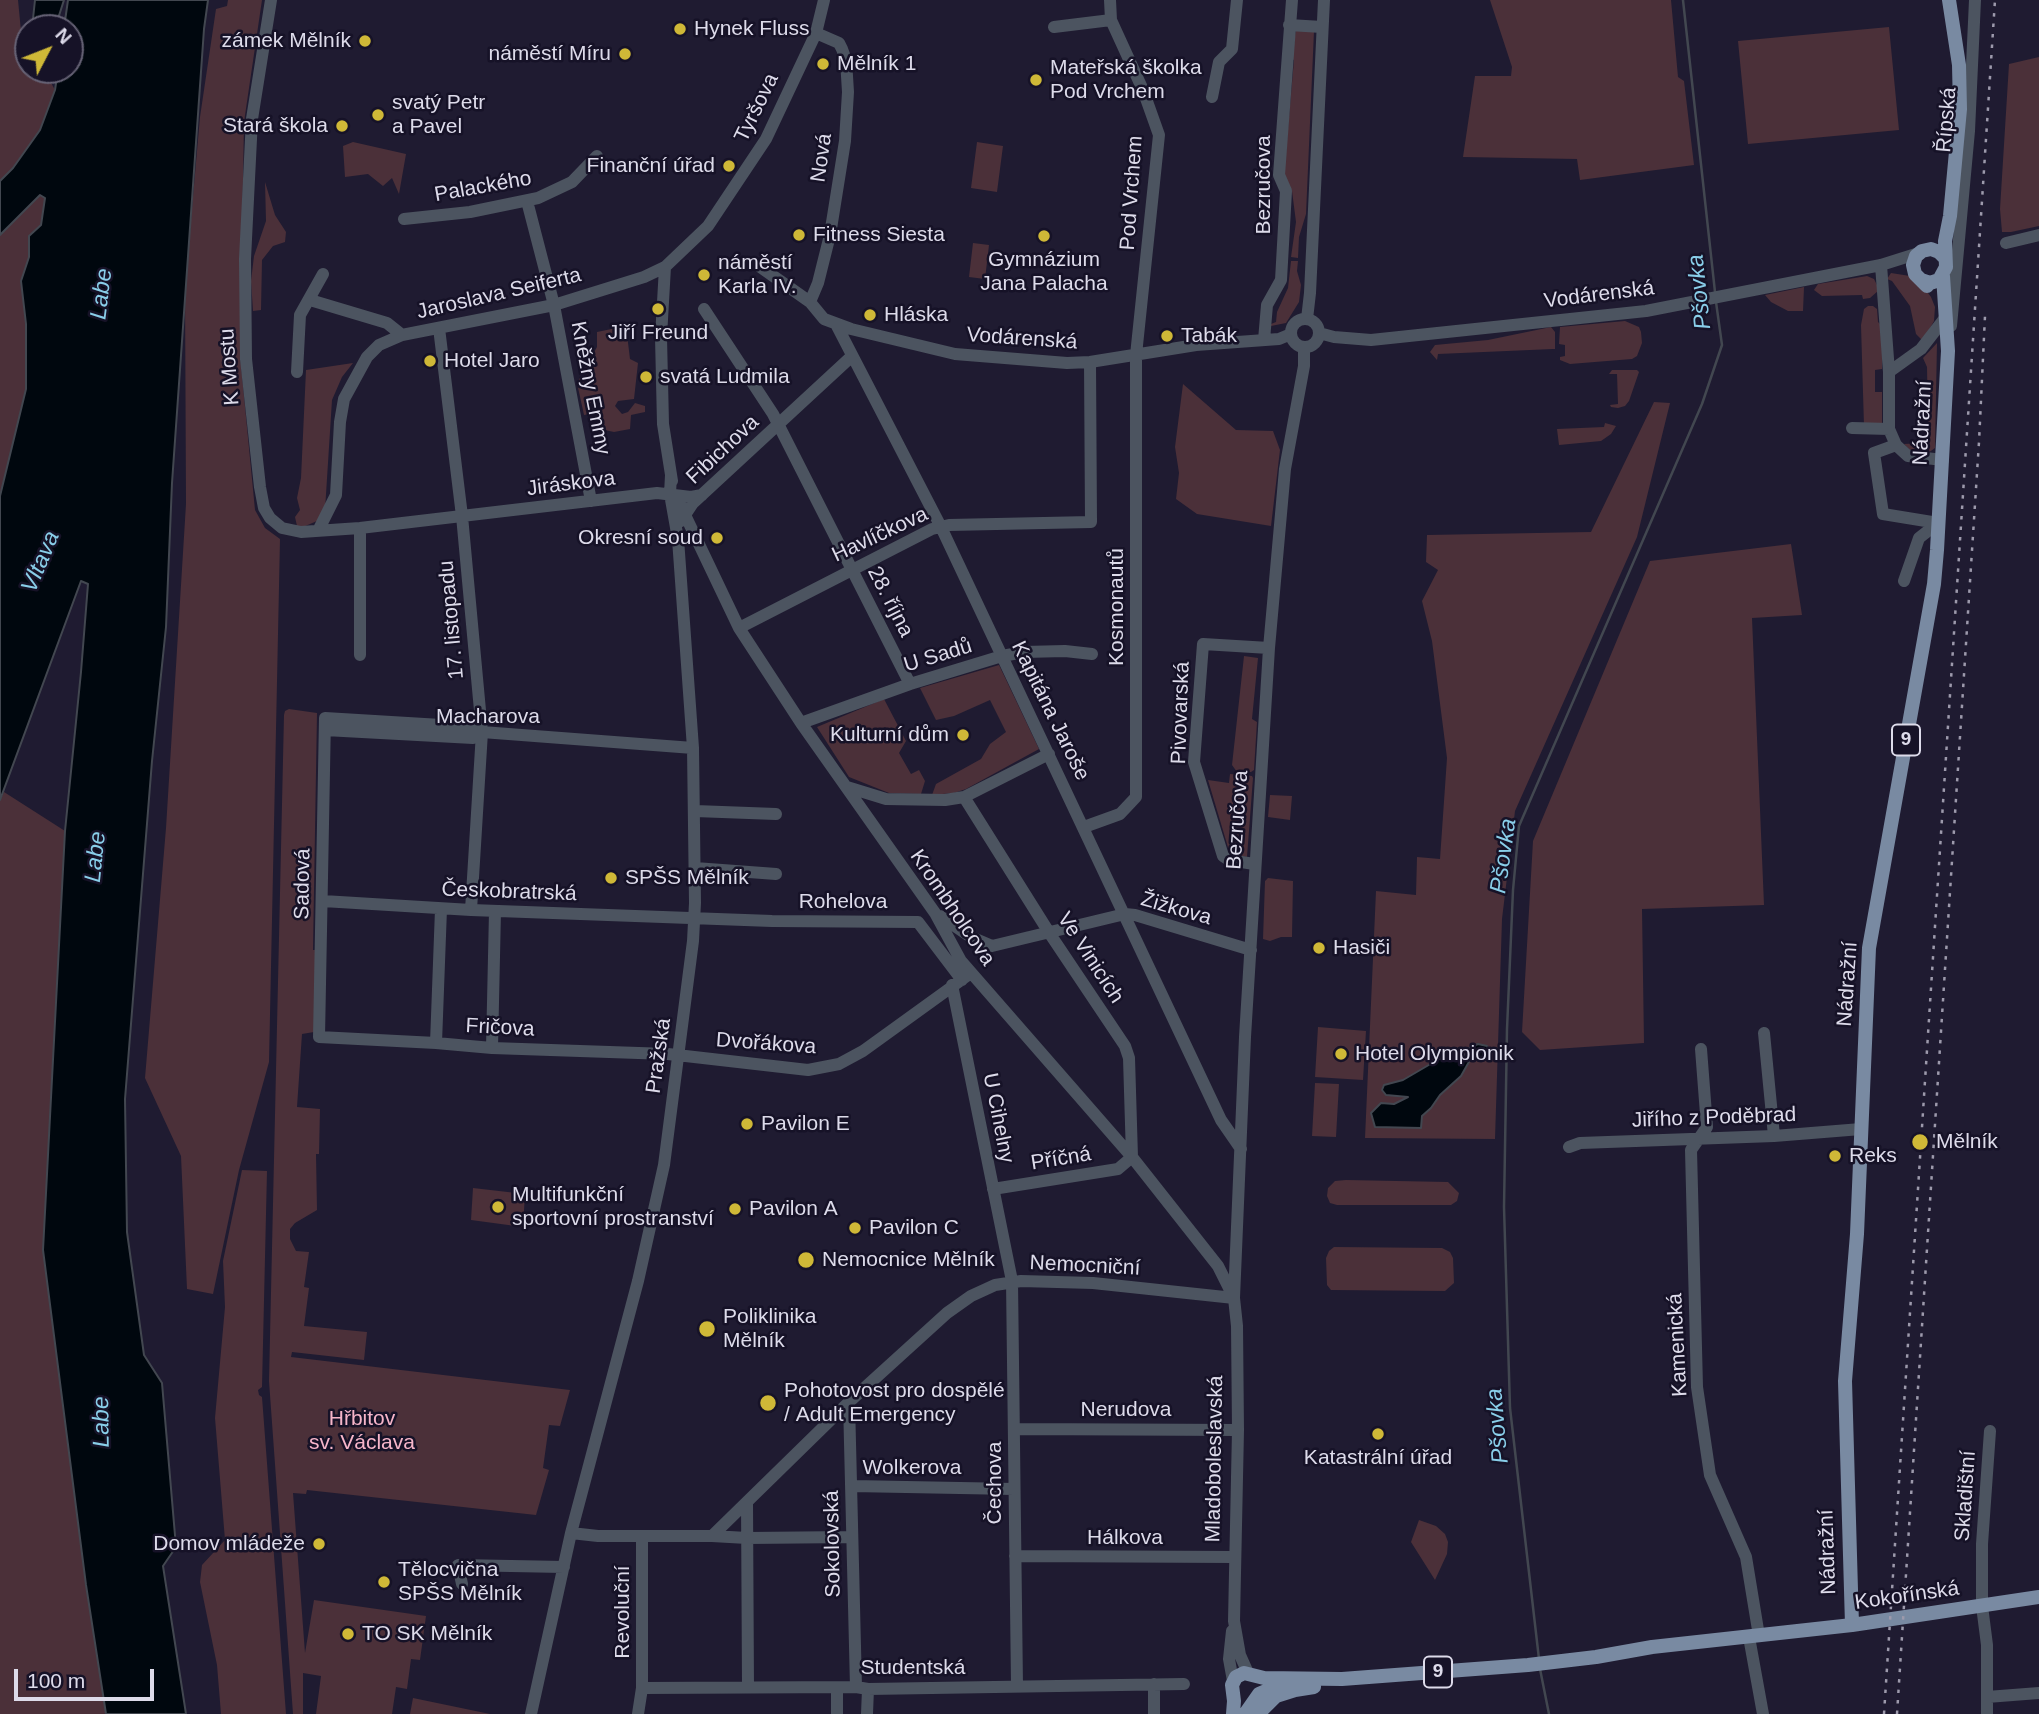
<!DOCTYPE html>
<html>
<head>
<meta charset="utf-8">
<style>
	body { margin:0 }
	#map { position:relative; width:2039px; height:1714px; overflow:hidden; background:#1f1b31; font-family:Arial,sans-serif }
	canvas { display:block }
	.north { position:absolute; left:14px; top:14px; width:70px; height:70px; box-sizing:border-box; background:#161227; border:2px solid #666275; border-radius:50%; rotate:48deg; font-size:19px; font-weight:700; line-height:28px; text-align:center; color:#dddbea }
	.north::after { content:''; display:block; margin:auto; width:24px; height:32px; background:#cfb837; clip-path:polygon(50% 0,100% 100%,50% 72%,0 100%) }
	.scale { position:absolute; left:14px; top:1669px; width:140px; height:32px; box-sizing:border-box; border:4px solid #dddbea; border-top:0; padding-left:9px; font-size:21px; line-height:24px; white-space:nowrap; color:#dddbea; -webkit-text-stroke:5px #161227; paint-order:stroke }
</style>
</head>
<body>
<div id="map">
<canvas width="2039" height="1714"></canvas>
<div class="north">N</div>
<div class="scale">100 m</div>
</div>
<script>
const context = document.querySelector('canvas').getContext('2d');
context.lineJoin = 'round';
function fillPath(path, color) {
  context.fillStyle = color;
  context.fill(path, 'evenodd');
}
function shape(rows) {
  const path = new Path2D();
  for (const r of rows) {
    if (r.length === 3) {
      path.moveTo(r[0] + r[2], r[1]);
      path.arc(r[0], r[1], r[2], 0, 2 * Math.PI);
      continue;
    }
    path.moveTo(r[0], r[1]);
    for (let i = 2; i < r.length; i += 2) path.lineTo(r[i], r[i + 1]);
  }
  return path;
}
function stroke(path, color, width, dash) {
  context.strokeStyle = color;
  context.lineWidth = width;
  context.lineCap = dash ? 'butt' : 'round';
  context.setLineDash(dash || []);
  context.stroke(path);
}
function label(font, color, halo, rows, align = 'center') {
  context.font = font + ' Arial,sans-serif';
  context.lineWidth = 5;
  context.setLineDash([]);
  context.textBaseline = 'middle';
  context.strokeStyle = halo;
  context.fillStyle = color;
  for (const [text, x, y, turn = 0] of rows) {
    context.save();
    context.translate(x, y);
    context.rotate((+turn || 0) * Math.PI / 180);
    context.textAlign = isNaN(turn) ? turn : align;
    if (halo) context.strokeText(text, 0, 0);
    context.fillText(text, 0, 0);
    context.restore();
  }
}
const green = shape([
	[0,0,18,0,24,62,28,59,28,70,44,70,55,90,40,130,13,168,0,181],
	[228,0,262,0,244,122,240,355,255,510,265,528,280,539,269,1062,239,1170,213,1294,187,1289,181,1156,145,1078,166,828,186,504,185,288,200,117,216,9,227,6],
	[1490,0,1671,0,1678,77,1684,81,1694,165,1580,180,1577,159,1463,157,1475,76,1511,76,1512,67],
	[1889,27,1899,130,1748,144,1738,41],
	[1296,28,1314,31,1306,214,1299,237,1298,258,1291,257,1296,222,1292,191,1284,174,1294,60,1292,59],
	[2039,57,2039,226,2011,232,2002,232,2000,209,2009,64],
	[353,142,406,154,399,194,392,178,383,186,368,174,345,177,343,146],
	[977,142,1003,146,997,192,971,188],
	[265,182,275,215,286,232,285,242,273,246,262,260,261,310,253,311,251,281,254,256,266,221],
	[40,195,45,197,41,225,29,236,29,257,21,281,26,324,26,389,0,496,0,235],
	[973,243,989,245,985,279,969,277],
	[1291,261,1298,261,1297,271,1301,285,1299,302,1286,323,1271,326,1271,324,1276,322,1277,312,1288,288],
	[1891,273,1910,276,1925,289,1931,297,1935,307,1934,321,1923,341,1916,334,1910,306,1892,281,1887,279],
	[1867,276,1874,279,1877,285,1878,291,1870,298,1863,299,1862,295,1822,296,1814,290,1818,284],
	[1804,287,1803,311,1788,311,1771,302,1765,295],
	[1868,306,1873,306,1877,309,1878,322,1882,326,1882,369,1875,370,1875,392,1882,392,1882,426,1864,426,1861,325,1864,309],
	[1625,321,1639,327,1641,332,1642,343,1637,356,1632,359,1570,364,1560,360,1560,357,1565,356,1565,345,1559,344,1560,327],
	[626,326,630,359,638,363,634,399,618,401,615,406,622,414,628,412,635,403,645,406,645,412,631,415,630,429,614,432,600,429,595,413,584,415,577,383,597,347,597,332],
	[1551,327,1555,332,1555,349,1553,349,1438,354,1437,360,1430,352,1435,345,1488,340],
	[1937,343,1935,448,1928,453,1912,452,1904,444,1921,443,1926,438,1928,425,1927,367,1923,358],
	[353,363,342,377,332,400,325,510,317,521,303,527,297,526,295,517,300,510,297,498,301,478,306,370],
	[1612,370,1637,370,1639,372,1629,401,1625,406,1618,408,1611,407,1610,405,1618,404,1617,374,1609,374],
	[1183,384,1236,430,1273,431,1280,450,1271,526,1197,514,1176,499,1179,473,1175,447],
	[1654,402,1670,403,1637,537,1515,811,1502,919,1495,1139,1365,1138,1376,891,1416,895,1417,857,1440,859,1447,758,1432,641,1422,601,1438,570,1426,562,1427,535,1591,532],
	[1605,423,1616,426,1611,434,1601,441,1559,445,1557,429,1604,427],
	[1791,544,1802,615,1752,618,1764,905,1642,909,1644,1043,1540,1050,1522,1032,1533,841,1650,561],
	[1244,656,1258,658,1252,719,1257,722,1254,770,1251,772,1237,772,1232,765],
	[999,665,1039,749,966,789,954,793,932,795,936,784,981,759,990,744,1006,732,990,700,954,716,936,720,920,688],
	[884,699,906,741,899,753,911,774,919,770,925,781,921,794,889,793,849,777,817,727],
	[289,709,317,713,313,950,316,950,314,1032,302,1034,297,1107,320,1109,319,1154,316,1154,317,1210,295,1223,290,1229,290,1239,296,1251,309,1252,304,1287,309,1288,304,1326,367,1332,364,1360,292,1352,291,1357,570,1390,560,1426,549,1425,543,1468,549,1470,536,1515,307,1490,306,1494,293,1493,305,1653,314,1600,426,1616,420,1660,411,1659,407,1689,396,1687,392,1714,316,1714,321,1676,303,1673,303,1714,293,1714,269,1381,284,715,285,711],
	[1230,774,1252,776,1253,778,1247,857,1230,854,1208,780,1229,783],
	[4,792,65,831,43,1250,86,1585,106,1714,0,1714,0,800],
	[1270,795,1292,796,1290,820,1268,817],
	[1268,878,1293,881,1292,937,1281,937,1270,941,1263,939,1265,881],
	[1318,1027,1366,1031,1363,1080,1315,1077],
	[1315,1083,1339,1084,1336,1137,1312,1136],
	[242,1170,267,1171,262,1387,258,1390,259,1395,262,1397,286,1714,221,1714,217,1665,200,1582,202,1565,225,1540,215,1418,225,1307,223,1261],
	[1346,1180,1448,1182,1459,1193,1457,1201,1451,1205,1337,1205,1330,1203,1327,1196,1328,1188,1335,1181],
	[473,1188,525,1194,523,1227,471,1220],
	[1334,1247,1442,1248,1450,1252,1453,1258,1454,1283,1445,1291,1331,1290,1327,1285,1326,1258,1329,1251],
	[1419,1520,1436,1526,1445,1534,1448,1542,1447,1554,1435,1580,1411,1542],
	[413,1698,490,1714,410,1714]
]);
const water = shape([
	[35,0,64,0,55,28,32,28,35,0],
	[68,0,208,0,204,29,172,483,166,627,152,761,125,1099,127,1232,144,1355,162,1383,176,1547,163,1566,186,1714,106,1714,86,1585,43,1250,65,831,81,672,88,584,81,581,0,800,0,496,26,389,26,324,21,281,29,257,29,236,41,225,45,198,40,195,0,235,0,181,13,168,40,130,55,90,58,70,70,70,70,28,64,28,68,0],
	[1478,1044,1487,1046,1489,1050,1481,1058,1470,1060,1461,1076,1440,1095,1431,1108,1422,1116,1421,1128,1375,1127,1371,1113,1381,1103,1394,1104,1408,1097,1386,1095,1382,1090,1384,1085,1403,1080,1439,1059,1454,1059,1466,1054,1473,1055,1467,1052,1469,1048,1478,1044]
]);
const stream = shape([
	[1683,0,1715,292],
	[1539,1659,1510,1408,1504,1207,1507,1029,1513,890,1519,826,1702,404,1722,345,1716,302],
	[1540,1669,1549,1714]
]);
const minor = shape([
	[271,0,252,119,245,259,246,359,260,487,264,508,270,518,282,528,301,532,360,528,657,493,691,497,702,495],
	[1289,25,1322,27],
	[1054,27,1111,20],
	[1212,97,1219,62,1232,49,1237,0],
	[527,201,554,305,591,501],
	[404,219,470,212,538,198,572,182,597,156],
	[2006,243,2039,235],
	[1881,265,1889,372,1889,429,1896,445,1908,456,1943,460],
	[759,266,810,302,824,319,851,329,955,354,1067,363,1090,362,1196,345,1279,339,1291,334],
	[665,267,661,337,663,424,672,481],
	[310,300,387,323,402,335],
	[810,302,818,283,830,235,845,141,848,92,846,60,842,49,839,43,816,33],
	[704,309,773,414,910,684],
	[1307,319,1310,293,1324,0],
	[1305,333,14],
	[836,324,941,527,1221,1120,1241,1149],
	[1951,326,1969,131,1975,0],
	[439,328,462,516,482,732,471,910],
	[1319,333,1334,337,1371,340,1646,311,1881,265,1919,253],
	[1264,340,1267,305,1281,280,1286,191,1279,175,1292,0],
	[297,372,300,315,323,274],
	[1889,372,1921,349,1945,318],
	[1852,428,1889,429],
	[1896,445,1874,453,1883,514,1938,523],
	[677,498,739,628,801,723,935,913,961,961,1132,1157,1218,1266,1234,1298],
	[681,521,693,503,851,357],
	[360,528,360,655],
	[319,529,336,495,340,422,344,399,367,357,379,345,402,335,554,305,644,277,665,267,708,226,766,139,816,33,824,0],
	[1904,581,1919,538,1938,523],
	[739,628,932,529,949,525,1091,522,1090,362],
	[801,723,910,684,1002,656,1024,652,1065,651,1092,654],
	[325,730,473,738,482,732,693,748],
	[482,732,474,727,325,718,319,1037,436,1043,492,1048,668,1054,808,1070,839,1064,863,1051,971,973],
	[848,789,847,787,886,799,945,800,964,797,1049,754],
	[964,797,1050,934,1125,1046,1129,1058,1132,1157,1118,1169,993,1189],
	[695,811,776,814],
	[1084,827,1120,814,1136,797,1136,355,1159,135,1143,90,1111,20,1110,0],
	[1254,864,1229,860,1223,856,1194,762,1203,644,1269,648],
	[695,868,776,874],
	[323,901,471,910,772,921,918,922,962,980],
	[940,916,971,937,992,946,1125,914,1135,915,1251,950],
	[952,985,1012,1281,1017,1686],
	[1764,1033,1774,1136],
	[436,1043,441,909],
	[492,1048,495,911],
	[1701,1049,1707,1127,1691,1150,1697,1387,1710,1475,1746,1557,1759,1636],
	[1569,1147,1580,1143,1774,1136,1861,1129],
	[849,1402,856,1687],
	[1014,1429,1238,1430],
	[852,1486,1014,1489],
	[747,1502,748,1687],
	[571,1533,598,1536,712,1536,849,1402,947,1313,971,1296,995,1285,1021,1281,1093,1283,1234,1298],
	[712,1536,747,1538,852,1537],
	[1015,1556,1235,1557],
	[462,1584,458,1565,564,1567],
	[1232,1631,1229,1659,1233,1681],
	[1749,1637,1763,1714],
	[1248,1673,1240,1655,1234,1621,1238,1430,1237,1326,1234,1298,1245,1037,1269,648,1285,469,1304,366,1304,347],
	[1154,1684,1154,1714],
	[642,1688,856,1687,868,1689,1184,1684],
	[1987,1697,2039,1693],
	[531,1714,571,1533,638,1281,664,1165,693,941,695,903,693,748,678,539,670,494,671,475],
	[638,1714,642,1688,642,1536],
	[837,1714,837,1688],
	[867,1714,868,1689],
	[1987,1714,1987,1645,1982,1606,1982,1544,1990,1431]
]);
const major = shape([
	[1921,280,1930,283,1939,280,1946,267,1945,241,1950,216,1960,109,1959,65,1949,0],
	[1927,286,1915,274,1913,265,1916,256,1922,251,1931,249,1939,252,1945,258],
	[1852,1625,1845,1381,1857,1234,1869,948,1934,584,1937,550,1948,351,1943,276],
	[1233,1714,1234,1701,1232,1685,1236,1677,1244,1673,1264,1678,1342,1679,1528,1665,1596,1657,1652,1647,1852,1625,2039,1597],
	[1245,1714,1259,1694,1287,1682],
	[1258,1714,1276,1696,1295,1690,1314,1687]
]);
const rail = shape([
	[1884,1714,1995,0],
	[1897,1714,1979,442,1985,316]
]);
const markers = [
	[680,29,7,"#cfb837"],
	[365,41,7,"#cfb837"],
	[625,54,7,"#cfb837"],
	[823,64,7,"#cfb837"],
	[1036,80,7,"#cfb837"],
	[378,115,7,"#cfb837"],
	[342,126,7,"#cfb837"],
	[729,166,7,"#cfb837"],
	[799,235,7,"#cfb837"],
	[1044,236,7,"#cfb837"],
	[704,275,7,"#cfb837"],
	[658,309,7,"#cfb837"],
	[870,315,7,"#cfb837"],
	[1167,336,7,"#cfb837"],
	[430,361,7,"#cfb837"],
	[646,377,7,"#cfb837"],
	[717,538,7,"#cfb837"],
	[963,735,7,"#cfb837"],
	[611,878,7,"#cfb837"],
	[1319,948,7,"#cfb837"],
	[1341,1054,7,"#cfb837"],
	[747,1124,7,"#cfb837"],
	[1920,1142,9,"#cfb837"],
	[1835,1156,7,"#cfb837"],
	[498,1207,7,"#cfb837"],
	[735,1209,7,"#cfb837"],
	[855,1228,7,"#cfb837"],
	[806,1260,9,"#cfb837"],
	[707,1329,9,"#cfb837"],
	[768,1403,9,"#cfb837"],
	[1378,1434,7,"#cfb837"],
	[319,1544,7,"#cfb837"],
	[384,1582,7,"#cfb837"],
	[348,1634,7,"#cfb837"]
];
const shields = [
	[1906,740,28],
	[1438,1672,28]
];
const shieldNames = [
	["9",1906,740],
	["9",1438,1672]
];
const poiNames = [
	["Hynek Fluss",694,29],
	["zámek Mělník",351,41,"right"],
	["náměstí Míru",611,54,"right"],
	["Mělník 1",837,64],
	["Mateřská školka",1050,68],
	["Pod Vrchem",1050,92],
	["svatý Petr",392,103],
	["a Pavel",392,127],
	["Stará škola",328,126,"right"],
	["Finanční úřad",715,166,"right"],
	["Fitness Siesta",813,235],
	["Gymnázium",1044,260,"center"],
	["Jana Palacha",1044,284,"center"],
	["náměstí",718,263],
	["Karla IV.",718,287],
	["Hláska",884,315],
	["Jiří Freund",658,333,"center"],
	["Tabák",1181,336],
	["Hotel Jaro",444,361],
	["svatá Ludmila",660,377],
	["Okresní soud",703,538,"right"],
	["Kulturní dům",949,735,"right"],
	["SPŠS Mělník",625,878],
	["Hasiči",1333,948],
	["Hotel Olympionik",1355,1054],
	["Pavilon E",761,1124],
	["Mělník",1936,1142],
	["Reks",1849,1156],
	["Multifunkční",512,1195],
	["sportovní prostranství",512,1219],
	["Pavilon A",749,1209],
	["Pavilon C",869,1228],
	["Nemocnice Mělník",822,1260],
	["Poliklinika",723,1317],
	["Mělník",723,1341],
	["Pohotovost pro dospělé",784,1391],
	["/ Adult Emergency",784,1415],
	["Katastrální úřad",1378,1458,"center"],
	["Domov mládeže",305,1544,"right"],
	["Tělocvična",398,1570],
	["SPŠS Mělník",398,1594],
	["TO SK Mělník",362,1634]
];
const streetNames = [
	["Tyršova",757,108,-64],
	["Řípská",1947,120,-85],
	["Nová",822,158,-82],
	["Bezručova",1264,185,-90],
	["Palackého",483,187,-10],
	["Pod Vrchem",1132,193,-86],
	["Jaroslava Seiferta",499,294,-13],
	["Vodárenská",1599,295,-7],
	["Vodárenská",1022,339,4],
	["K Mostu",230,367,-94],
	["Kněžny Emmy",590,388,79],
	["Nádražní",1923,423,-87],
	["Fibichova",723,450,-43],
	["Jiráskova",571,484,-7],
	["Havlíčkova",880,535,-25],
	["28. října",890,602,63],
	["Kosmonautů",1117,607,-90],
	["17. listopadu",452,620,-95],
	["U Sadů",938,656,-17],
	["Kapitána Jaroše",1050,711,64],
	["Pivovarská",1181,713,-88],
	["Macharova",488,717],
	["Bezručova",1238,820,-86],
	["Sadová",303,884,-89],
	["Českobratrská",509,892,2],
	["Rohelova",843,902],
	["Krombholcova",952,908,56],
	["Žižkova",1176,909,16],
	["Ve Vinicích",1090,958,57],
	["Nádražní",1848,984,-86],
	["Fričova",500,1028,3],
	["Dvořákova",766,1044,4],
	["Pražská",659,1056,-82],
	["U Cihelny",998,1118,79],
	["Jiřího z Poděbrad",1714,1118,-2],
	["Příčná",1061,1159,-9],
	["Nemocniční",1085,1266,3],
	["Kamenická",1678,1345,-93],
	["Nerudova",1126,1410],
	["Mladoboleslavská",1215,1459,-89],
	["Wolkerova",912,1468],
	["Čechova",995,1483,-90],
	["Skladištní",1966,1496,-86],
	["Hálkova",1125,1538],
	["Sokolovská",833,1544,-91],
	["Nádražní",1828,1552,-92],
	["Kokořínská",1907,1596,-8],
	["Revoluční",623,1612,-90],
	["Studentská",913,1668]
];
const parkNames = [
	["Hřbitov",362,1419],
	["sv. Václava",362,1443]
];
const waterNames = [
	["Pšovka",1700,292,-96],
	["Labe",102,294,-83],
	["Vltava",41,562,-67],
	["Pšovka",1504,856,-82],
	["Labe",96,857,-84],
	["Labe",102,1422,-91],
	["Pšovka",1498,1426,-95]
];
fillPath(green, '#4b3039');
fillPath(water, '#00070e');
stroke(water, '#424750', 2);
stroke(stream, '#424750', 2.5);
stroke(minor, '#4c5460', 12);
stroke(major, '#798aa2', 14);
stroke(rail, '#9d9aac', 2.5, [3.5, 7]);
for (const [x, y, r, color] of markers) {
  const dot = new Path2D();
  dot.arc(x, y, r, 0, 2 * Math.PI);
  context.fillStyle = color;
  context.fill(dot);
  stroke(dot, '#161227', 2.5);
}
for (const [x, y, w] of shields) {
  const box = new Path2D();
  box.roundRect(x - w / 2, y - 15.5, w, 31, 5);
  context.fillStyle = '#161227';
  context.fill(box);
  stroke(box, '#dddbea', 2);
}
label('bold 19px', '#dddbea', null, shieldNames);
label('21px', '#dddbea', '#161227', poiNames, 'left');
label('21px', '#dddbea', '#161227', streetNames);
label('21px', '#f6b5c9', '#161227', parkNames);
label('italic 23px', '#89cee9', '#161227', waterNames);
</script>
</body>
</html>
